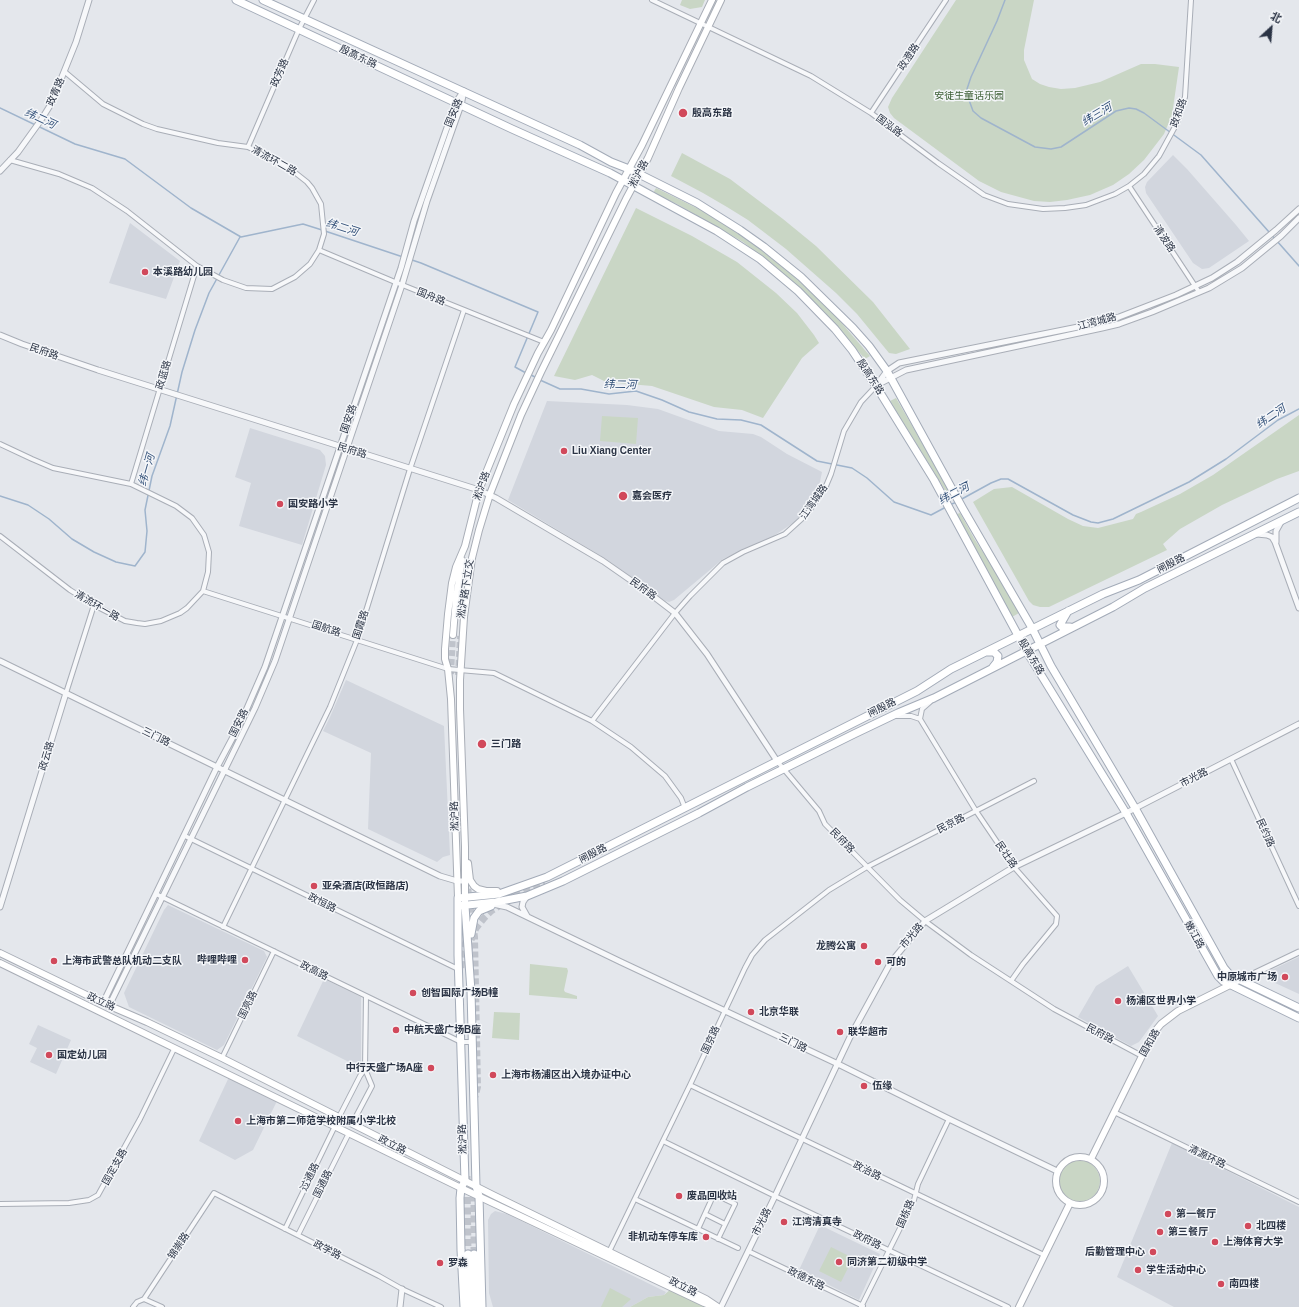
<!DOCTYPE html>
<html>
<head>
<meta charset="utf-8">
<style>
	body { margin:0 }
	#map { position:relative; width:1299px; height:1307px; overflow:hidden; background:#e4e7ec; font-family:Arial,"Noto Sans SC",sans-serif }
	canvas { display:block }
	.north { position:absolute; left:1251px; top:8px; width:40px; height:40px; -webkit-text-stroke:3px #f4f6f9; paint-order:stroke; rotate:26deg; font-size:11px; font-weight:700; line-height:16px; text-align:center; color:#2b3445 }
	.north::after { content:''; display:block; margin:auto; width:14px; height:18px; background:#2b3445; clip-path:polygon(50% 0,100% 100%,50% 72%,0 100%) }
</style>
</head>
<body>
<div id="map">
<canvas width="1299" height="1307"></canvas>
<div class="north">北</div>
</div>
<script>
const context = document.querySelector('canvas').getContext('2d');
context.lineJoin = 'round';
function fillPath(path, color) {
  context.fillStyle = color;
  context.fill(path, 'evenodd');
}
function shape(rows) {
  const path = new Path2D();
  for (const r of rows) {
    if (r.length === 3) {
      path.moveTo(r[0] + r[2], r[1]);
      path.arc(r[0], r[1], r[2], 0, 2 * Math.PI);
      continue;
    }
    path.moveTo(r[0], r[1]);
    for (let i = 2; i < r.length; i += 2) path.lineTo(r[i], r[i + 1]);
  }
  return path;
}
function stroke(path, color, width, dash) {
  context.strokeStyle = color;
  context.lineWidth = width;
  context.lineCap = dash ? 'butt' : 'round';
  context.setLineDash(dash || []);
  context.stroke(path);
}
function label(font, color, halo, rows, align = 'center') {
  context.font = font + ' Arial,"Noto Sans SC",sans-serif';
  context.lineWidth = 3;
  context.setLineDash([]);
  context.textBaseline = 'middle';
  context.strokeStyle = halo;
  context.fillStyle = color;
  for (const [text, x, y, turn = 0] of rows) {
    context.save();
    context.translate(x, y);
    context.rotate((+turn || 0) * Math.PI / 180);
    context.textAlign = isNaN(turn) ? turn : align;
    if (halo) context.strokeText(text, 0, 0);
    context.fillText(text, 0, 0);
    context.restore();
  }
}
const built = shape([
	[1173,155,1187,169,1236,225,1249,241,1209,268,1202,269,1193,263,1146,193,1145,187,1147,182],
	[130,223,180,261,166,299,109,283],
	[547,401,627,405,658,409,719,431,753,434,761,437,787,454,822,472,817,496,803,516,793,523,772,537,723,559,674,600,669,602,665,601,606,559,508,500],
	[250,428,320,450,325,456,326,465,302,545,239,526,251,483,235,477],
	[346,680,444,726,450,855,443,857,437,862,368,829,371,753,323,731,330,717],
	[168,905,264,951,267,957,224,1045,217,1050,129,1007,124,993,164,910],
	[1299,957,1299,994,1273,982,1267,972],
	[1128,966,1158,1016,1139,1042,1131,1046,1078,1017,1096,986],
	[324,979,361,997,361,1068,297,1036],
	[38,1025,71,1040,56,1074,30,1062,37,1048,29,1044],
	[229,1077,277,1101,253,1150,235,1160,199,1141],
	[1172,1143,1299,1207,1299,1307,1174,1307,1117,1277],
	[495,1211,507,1214,666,1292,664,1295,648,1297,630,1307,493,1307,489,1293,488,1220,491,1214],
	[820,1225,880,1254,859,1300,799,1270]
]);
const green = shape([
	[682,0,705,0,702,7,690,9,680,5],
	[956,0,1034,0,1024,50,1024,60,1032,79,1040,84,1049,87,1061,89,1075,88,1100,82,1141,64,1155,64,1179,67,1172,115,1164,134,1144,160,1129,174,1113,185,1090,195,1067,200,1050,202,1034,201,1001,192,979,181,894,118,890,113,888,107,892,98],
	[682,153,730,179,783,219,816,246,873,302,910,349,896,354,889,353,857,314,836,293,786,249,748,220,727,207,703,193,671,176],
	[656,188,705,212,730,228,764,252,791,274,827,306,870,356,865,359,825,313,804,292,775,267,743,242,677,204,653,193],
	[636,208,692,236,737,262,776,293,797,313,814,335,819,343,802,358,763,418,742,410,714,407,652,386,606,382,592,375,575,380,554,376],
	[896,398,943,479,950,493,948,495,890,401],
	[1299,415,1299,471,1277,479,1222,505,1180,529,1163,544,1167,550,1049,607,1040,607,1033,605,1029,601,973,502,994,489,1012,487,1068,519,1083,526,1098,528,1133,519,1136,514,1141,512,1180,494,1213,475],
	[602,416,638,418,636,444,600,441],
	[960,513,975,540,998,575,1019,613,1012,617,957,514],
	[530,964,567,968,568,971,564,990,565,992,577,996,577,999,529,995],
	[494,1012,520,1013,519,1040,492,1038],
	[1079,1181,21],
	[831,1247,853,1258,841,1282,819,1271],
	[610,1288,631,1299,630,1300,622,1307,601,1307],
	[671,1289,709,1307,630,1307,648,1297,664,1295]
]);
const stream = shape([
	[1005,0,997,21,971,77,967,89,969,100,973,111,981,118,1035,147,1051,149,1061,147,1116,111,1129,108,1136,109,1144,113,1201,155,1299,266],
	[0,108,75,144,125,159,191,208,241,237,303,224,322,230],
	[325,231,421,263,538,312,515,367,526,373],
	[529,374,537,378],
	[540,380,560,389,581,389,609,394,636,391,662,400,689,412,717,419,741,420,761,425,817,461,852,468,867,478,894,502,931,515,946,507],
	[0,496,28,505,49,519,72,539,94,552,116,562,135,566,145,552,147,531,145,510,152,476,170,426,182,372,195,330,209,293,240,237],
	[960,500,991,483,1001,479,1008,479,1073,515,1091,522,1098,523,1113,519,1189,482,1226,459,1278,420,1299,409],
	[949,505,957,502]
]);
const secondaryTunnel = shape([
	[451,674,453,635],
	[458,675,460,636],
	[467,880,475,937,478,1087,475,1098]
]);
const primaryTunnel = shape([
	[504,899,544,881],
	[469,950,471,940,476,928,484,918,491,911,504,903],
	[461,968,462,957,467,937],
	[467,1176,468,1254],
	[474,1254,474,1188]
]);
const minor = shape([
	[652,0,811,76,871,113,938,163,984,195,1008,204,1043,209,1065,208,1086,205,1115,194,1129,186,1144,174,1159,156,1177,123,1185,97,1191,0],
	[871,113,946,0],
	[248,147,299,29,314,0],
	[10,160,59,174,92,188,127,211,197,266,223,280,246,288,272,289,295,277,310,264,319,250,324,234,321,204,312,188,307,182,288,167,248,147,218,143,157,129,143,124,103,104,65,72],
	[1129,186,1199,292],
	[319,250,395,282,544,342],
	[0,444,32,459,53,468,131,484,176,506,192,518,204,535,209,552,208,572,203,591,187,608,180,613,161,621,145,624,137,623,125,621,94,605,70,590,0,536],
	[131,484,197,266],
	[203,591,448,669,494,673,592,721,631,747,665,776,681,798,685,808],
	[66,693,94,605],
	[930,702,922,709,920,719,976,811,1014,867,1057,916,1056,924,1023,964,1011,981],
	[897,716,911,716,920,719],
	[592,721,675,613,690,596,723,563,743,552,785,534,807,514,826,486,831,474,844,431,861,402,876,386],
	[1231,759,1299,906],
	[777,761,819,811,825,824,900,900,925,921,971,955,1054,1009,1142,1056],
	[185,836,458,969],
	[156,894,461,1042,473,1042],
	[223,927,330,707,357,640,410,469,464,310],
	[222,1058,274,951],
	[690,1085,1044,1255],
	[1114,1112,1299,1202],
	[339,1117,360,1076,365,1069],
	[352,1124,372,1086,365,1069,366,996],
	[663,1141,775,1196,1008,1307],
	[635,1199,738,1248],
	[0,1204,69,1203,89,1200,98,1195,140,1119,174,1049],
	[705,1214,725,1224],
	[285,1229,335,1126],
	[698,1229,714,1194,735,1204,718,1239],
	[298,1235,349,1133],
	[748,1251,863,1306],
	[608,1254,690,1085,745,968,752,955,765,940,829,890,867,867,1034,781],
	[144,1299,214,1193,379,1276,402,1289,441,1307],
	[144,1299,162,1307],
	[133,1307,137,1302,144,1299],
	[861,1307,914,1200,918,1184,949,1119]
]);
const tertiary = shape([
	[0,171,18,152,41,120,51,104,76,42,89,0],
	[0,335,22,344,98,370,479,490,496,498,603,561,649,593,675,613,707,654,777,761],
	[877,385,906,370,1102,328,1119,324,1152,312,1209,288,1242,268,1281,236,1299,218],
	[876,386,887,371,899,363,1098,323,1119,317,1176,295,1212,278,1237,262,1276,230,1299,209],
	[1257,534,1267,535,1272,537,1275,542,1299,608],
	[1276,542,1276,531,1281,522],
	[0,661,440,876,457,881,465,881],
	[527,896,523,902,522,907,527,916],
	[493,904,507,907,621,962,838,1064,949,1119,1057,1171],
	[0,907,66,693],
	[1230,985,1299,952],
	[103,1003,217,767,241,722,265,667,401,268,414,221,456,102,463,92],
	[109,1006,255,708,275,661,402,285,427,201,461,105,464,91],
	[400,1307,402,1289],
	[721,1307,775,1196,851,1035,891,962,925,921,1014,867,1126,813,1299,724]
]);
const secondary = shape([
	[453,635,456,598,462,560],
	[468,863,470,880,474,886,478,889,486,891,497,891],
	[458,898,451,699,448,669,445,659,445,649,448,614,452,583,456,567,465,546,479,490,514,404,538,353,551,330,616,193,642,145,712,0],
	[465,906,465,847,460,709,460,680,464,617,472,558,479,530,490,494,521,415,541,372,626,199,648,158,679,88,721,0],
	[0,953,103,1003,147,1022,222,1058,493,1195,706,1299,718,1307],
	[0,963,461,1188,704,1303,712,1306],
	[1080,1181,24],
	[1091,1159,1142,1056,1156,1030,1161,1024,1178,1011,1230,985],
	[1019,1307,1070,1203]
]);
const primary = shape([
	[236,0,512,129,610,173,717,231,760,259,798,291,835,329,852,350,876,386,934,480,1027,652,1126,813,1218,976,1223,981,1299,1018],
	[263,0,580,145,611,162,629,169,697,203,740,230,764,247,801,277,853,328,869,346,887,371,963,509,1032,628,1051,666,1135,808,1224,968,1230,975,1299,1008],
	[1068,611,1060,625,1062,627,1070,627],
	[987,652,994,652,998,656,997,662,993,667],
	[458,906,496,902,527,896,563,881,699,813,747,787,854,734,898,713,934,698,1113,607,1145,588,1299,512],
	[465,906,471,991,476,1186,479,1196,482,1307],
	[471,934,474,918,479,911,491,906],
	[468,1254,470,1307],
	[474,1254,475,1307],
	[464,1307,461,1250,460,1198,461,1188,465,1181,458,955,458,898,499,894,547,877,917,691,951,669,1103,594,1139,580,1299,498]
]);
const markers = [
	[683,113,5,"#d1495b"],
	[145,272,4,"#d1495b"],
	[564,451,4,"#d1495b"],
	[623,496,5,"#d1495b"],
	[280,504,4,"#d1495b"],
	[482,744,5,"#d1495b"],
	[314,886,4,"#d1495b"],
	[864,946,4,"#d1495b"],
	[245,960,4,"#d1495b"],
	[54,961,4,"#d1495b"],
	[878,962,4,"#d1495b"],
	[1285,977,4,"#d1495b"],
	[413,993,4,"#d1495b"],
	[1118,1001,4,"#d1495b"],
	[751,1012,4,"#d1495b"],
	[396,1030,4,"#d1495b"],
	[840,1032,4,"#d1495b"],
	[49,1055,4,"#d1495b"],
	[431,1068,4,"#d1495b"],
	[493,1075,4,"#d1495b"],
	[864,1086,4,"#d1495b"],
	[238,1121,4,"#d1495b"],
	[679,1196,4,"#d1495b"],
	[1168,1214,4,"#d1495b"],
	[784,1222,4,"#d1495b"],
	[1248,1226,4,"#d1495b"],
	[1160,1232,4,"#d1495b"],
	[706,1237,4,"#d1495b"],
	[1215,1242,4,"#d1495b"],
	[1153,1252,4,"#d1495b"],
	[839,1262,4,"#d1495b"],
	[440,1263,4,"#d1495b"],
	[1138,1270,4,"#d1495b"],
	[1221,1284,4,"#d1495b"]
];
const streetNames = [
	["殷高东路",358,57,25],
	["政澄路",909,57,-56],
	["政芳路",280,73,-66],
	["政青路",56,92,-66],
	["国安路",454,113,-67],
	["政和路",1179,113,-71],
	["国泓路",889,126,37],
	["清流环二路",274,161,29],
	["淞沪路",639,174,-62],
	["清波路",1164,239,56],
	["国舟路",431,297,22],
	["江湾城路",1097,322,-15],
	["民府路",44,352,19],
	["政蓝路",164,375,-73],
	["殷高东路",870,377,57],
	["国安路",349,419,-71],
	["民府路",352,451,17],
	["淞沪路",482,486,-70],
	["江湾城路",814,502,-55],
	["闸殷路",1171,564,-27],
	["淞沪路下立交",466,589,-81],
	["民府路",643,589,36],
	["清流环一路",97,606,30],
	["国霞路",361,625,-72],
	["国航路",326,629,18],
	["殷高东路",1031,657,59],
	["闸殷路",882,708,-26],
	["国安路",239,723,-64],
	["三门路",156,737,26],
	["政云路",47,756,-73],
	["市光路",1194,778,-27],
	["淞沪路",455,816,-92],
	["民京路",951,824,-27],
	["民约路",1265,833,65],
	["民府路",842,841,46],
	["闸殷路",593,854,-27],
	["民壮路",1006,855,55],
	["政恒路",322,903,26],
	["嫩江路",1194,935,61],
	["市光路",912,936,-49],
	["政高路",314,971,26],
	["政立路",101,1002,25],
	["国亮路",248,1005,-64],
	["民府路",1100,1034,28],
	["国京路",711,1040,-65],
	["三门路",793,1043,26],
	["国和路",1150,1043,-60],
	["淞沪路",463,1139,-92],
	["政立路",392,1145,27],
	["清源环路",1207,1157,26],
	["国定支路",115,1167,-61],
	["政治路",867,1171,26],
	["过通路",310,1177,-64],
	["国通路",323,1184,-64],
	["国栋路",906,1214,-66],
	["市光路",762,1222,-63],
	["政府路",867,1240,26],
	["锦崇路",179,1246,-56],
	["政学路",327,1250,27],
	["政德东路",806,1279,26],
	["政立路",683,1287,26]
];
const parkNames = [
	["安徒生童话乐园",969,96]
];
const poiNames = [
	["殷高东路",692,113],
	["本溪路幼儿园",153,272],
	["Liu Xiang Center",572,451],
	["嘉会医疗",632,496],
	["国安路小学",288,504],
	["三门路",491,744],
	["亚朵酒店(政恒路店)",322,886],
	["龙腾公寓",856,946,"right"],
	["哔哩哔哩",237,960,"right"],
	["上海市武警总队机动二支队",62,961],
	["可的",886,962],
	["中原城市广场",1277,977,"right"],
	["创智国际广场B幢",421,993],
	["杨浦区世界小学",1126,1001],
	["北京华联",759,1012],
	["中航天盛广场B座",404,1030],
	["联华超市",848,1032],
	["国定幼儿园",57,1055],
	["中行天盛广场A座",423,1068,"right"],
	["上海市杨浦区出入境办证中心",501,1075],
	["伍缘",872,1086],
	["上海市第二师范学校附属小学北校",246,1121],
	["废品回收站",687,1196],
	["第一餐厅",1176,1214],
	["江湾清真寺",792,1222],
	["北四楼",1256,1226],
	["第三餐厅",1168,1232],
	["非机动车停车库",698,1237,"right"],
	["上海体育大学",1223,1242],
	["后勤管理中心",1145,1252,"right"],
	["同济第二初级中学",847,1262],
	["罗森",448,1263],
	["学生活动中心",1146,1270],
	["南四楼",1229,1284]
];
const waterNames = [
	["纬三河",1097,115,-31],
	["纬二河",40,119,25],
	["纬二河",342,228,18],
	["纬二河",620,385,1],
	["纬二河",1271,417,-34],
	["纬一河",147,470,-74],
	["纬二河",954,494,-28]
];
fillPath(built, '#d2d6de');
fillPath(green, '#c9d6c5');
stroke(stream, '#9fb4cc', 1.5);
stroke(secondaryTunnel, '#bfc3cb', 6, [6, 3]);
stroke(primaryTunnel, '#bfc3cb', 7, [7, 3.5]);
stroke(minor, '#a9aeb7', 6);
stroke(tertiary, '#a9aeb7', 7);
stroke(secondary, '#a9aeb7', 8);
stroke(primary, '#a3abb8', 9);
stroke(minor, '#f7f8fa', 4);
stroke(tertiary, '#f7f8fa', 5);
stroke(secondary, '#fff', 6);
stroke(primary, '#fff', 7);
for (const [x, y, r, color] of markers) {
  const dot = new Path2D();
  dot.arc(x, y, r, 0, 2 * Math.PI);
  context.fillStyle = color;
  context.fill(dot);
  stroke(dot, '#f4f6f9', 1.5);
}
label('10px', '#2b3445', '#f4f6f9', streetNames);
label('10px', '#3f6138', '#f4f6f9', parkNames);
label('bold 10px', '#2b3445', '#f4f6f9', poiNames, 'left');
label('italic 11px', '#34527a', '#f4f6f9', waterNames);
</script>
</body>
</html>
